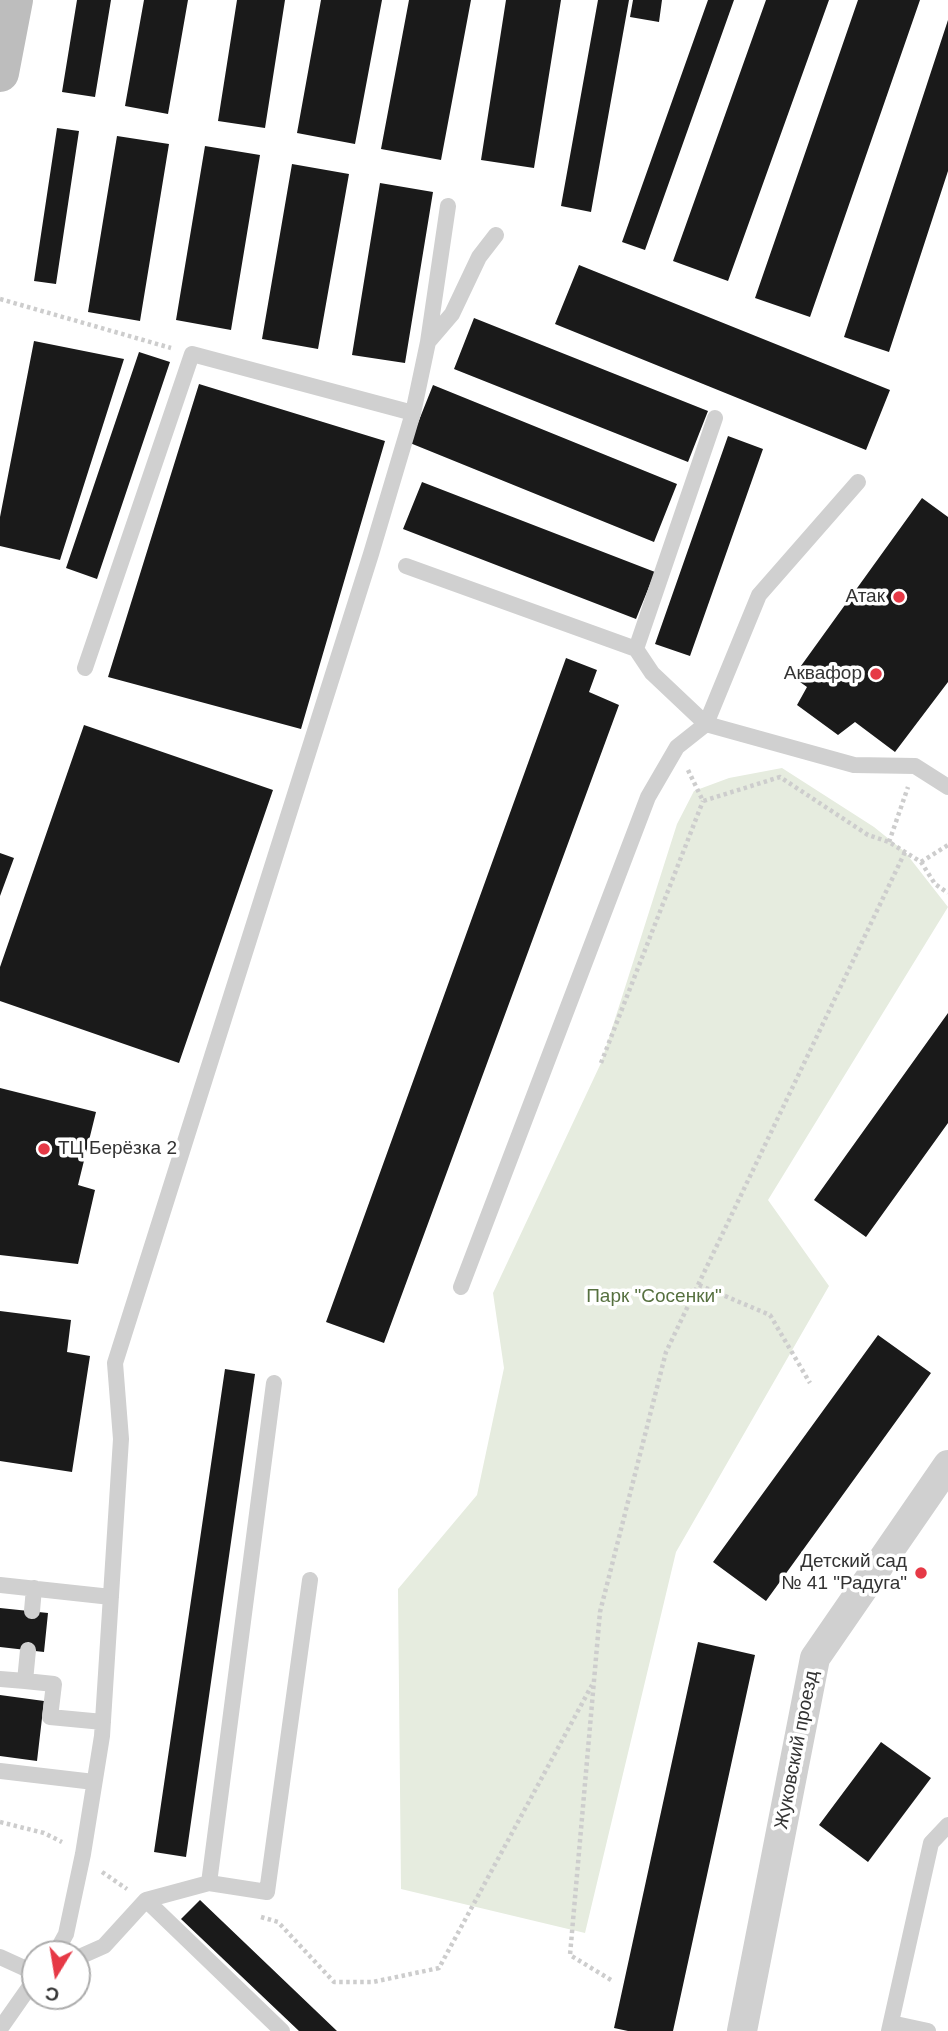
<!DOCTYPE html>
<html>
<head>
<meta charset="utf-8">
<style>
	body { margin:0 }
	#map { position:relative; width:948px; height:2031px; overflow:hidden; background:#fff; font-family:Helvetica,sans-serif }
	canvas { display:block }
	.north { position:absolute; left:21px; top:1940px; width:70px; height:70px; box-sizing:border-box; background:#fff; border:2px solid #adadad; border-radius:50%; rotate:191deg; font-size:19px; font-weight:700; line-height:28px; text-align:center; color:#333 }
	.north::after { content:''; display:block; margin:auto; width:24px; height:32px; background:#e63946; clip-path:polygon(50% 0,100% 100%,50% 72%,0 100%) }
</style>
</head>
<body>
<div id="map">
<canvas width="948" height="2031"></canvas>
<div class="north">С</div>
</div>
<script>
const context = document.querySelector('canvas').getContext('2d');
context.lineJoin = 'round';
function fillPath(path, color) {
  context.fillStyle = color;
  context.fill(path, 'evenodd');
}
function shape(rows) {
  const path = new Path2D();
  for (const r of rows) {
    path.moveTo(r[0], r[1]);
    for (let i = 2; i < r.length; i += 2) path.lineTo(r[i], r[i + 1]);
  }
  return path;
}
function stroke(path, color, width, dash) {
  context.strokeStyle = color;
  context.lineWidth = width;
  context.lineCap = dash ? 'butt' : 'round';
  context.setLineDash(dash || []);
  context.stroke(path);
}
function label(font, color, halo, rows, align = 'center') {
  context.font = font + ' Helvetica,sans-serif';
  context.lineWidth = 7;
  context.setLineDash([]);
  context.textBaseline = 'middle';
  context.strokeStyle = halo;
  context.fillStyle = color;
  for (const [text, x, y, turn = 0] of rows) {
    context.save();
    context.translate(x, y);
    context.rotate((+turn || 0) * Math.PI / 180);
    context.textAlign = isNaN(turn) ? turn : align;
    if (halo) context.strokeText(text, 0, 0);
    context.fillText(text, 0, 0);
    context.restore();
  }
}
const green = shape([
	[782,768,874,827,905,852,948,907,768,1200,829,1286,676,1552,585,1933,401,1889,398,1589,477,1495,504,1368,493,1293,601,1063,677,824,694,791,729,778]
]);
const building = shape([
	[77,0,111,0,95,97,62,92],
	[144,0,188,0,168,114,125,106],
	[237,0,285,0,265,128,218,121],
	[321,0,382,0,355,144,297,133],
	[409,0,471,0,441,160,381,149],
	[506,0,561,0,534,168,481,160],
	[598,0,629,0,591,212,561,206],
	[633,0,662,0,659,22,630,17],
	[708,0,734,0,645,250,622,242],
	[766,0,829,0,728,281,673,261],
	[858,0,920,0,810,317,755,298],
	[948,20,948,171,889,352,844,337],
	[57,128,79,131,56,284,34,281],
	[117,136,169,144,140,321,88,312],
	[205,146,260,155,231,330,176,320],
	[292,164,349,174,318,349,262,339],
	[380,183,433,192,405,363,352,355],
	[579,265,890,390,866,450,555,324],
	[474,318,708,411,688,462,454,369],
	[34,341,124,359,60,560,0,546,0,517],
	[139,352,170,362,97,579,66,568],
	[199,384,385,441,301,729,108,677],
	[433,385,677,484,654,542,410,443],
	[728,436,763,449,690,656,655,644],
	[422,482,655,572,636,619,403,529],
	[922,498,948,517,948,682,895,752,855,722,838,735,797,705,807,687,793,677],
	[566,658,597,670,589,692,619,705,384,1343,326,1322],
	[84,725,273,790,179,1063,0,1001,0,967],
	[0,853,14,858,0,896],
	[948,1013,948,1123,866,1237,814,1200],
	[0,1088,96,1112,78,1185,95,1190,78,1264,0,1255],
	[0,1311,71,1320,67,1352,90,1356,72,1472,0,1461],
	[878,1335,931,1373,766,1601,713,1562],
	[225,1369,255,1374,186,1857,154,1852],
	[0,1608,48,1613,44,1652,0,1647],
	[698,1642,755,1655,673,2031,628,2031,614,2028],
	[0,1695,44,1701,37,1761,0,1756],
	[881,1742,931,1778,868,1862,819,1825],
	[200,1900,337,2031,299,2031,181,1919]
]);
const path = shape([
	[0,299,171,348],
	[688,770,703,801,780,777,868,835,889,842,921,862,935,884,948,893],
	[889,842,908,787],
	[921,862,948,845],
	[601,1063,703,801],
	[699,1285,770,1315,810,1383],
	[0,1822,44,1833,62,1842],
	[102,1872,127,1889],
	[261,1917,278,1922,334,1982,373,1982,439,1968,592,1685],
	[611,1980,570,1955,600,1612,666,1352,905,852]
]);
const lane = shape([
	[428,342,448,206],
	[715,418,636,649,652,673,706,724,854,765,915,766,948,787],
	[406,566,636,649],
	[85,668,192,354,413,413],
	[461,1287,648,797,677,747,706,724,759,595,858,482],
	[0,1585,111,1597],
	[32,1611,34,1588],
	[28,1650,25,1681,54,1684,50,1717,103,1722],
	[0,1679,25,1681],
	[0,1771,94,1782],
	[209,1883,267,1892,310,1580],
	[146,1900,282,2031],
	[55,1954,66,1934,83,1854,102,1736,121,1439,115,1363,371,554,413,413,428,342,452,314,479,257,496,235],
	[0,1957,22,1967,35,1971],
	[77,1958,104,1946,146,1900,209,1883,274,1383],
	[891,2023,928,2031],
	[0,2029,35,1979],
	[889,2031,931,1843,948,1825]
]);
const street = shape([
	[742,2031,815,1658,948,1465]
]);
const secondary = shape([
	[0,73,14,0]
]);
const markers = [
	[899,597,7,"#e63946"],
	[876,674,7,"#e63946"],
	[44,1149,7,"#e63946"],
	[921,1573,7,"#e63946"]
];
const poiNames = [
	["Атак",885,597],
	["Аквафор",862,674],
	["ТЦ Берёзка 2",58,1149,"left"],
	["Детский сад",907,1562],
	["№ 41 \"Радуга\"",907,1584]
];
const parkNames = [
	["Парк \"Сосенки\"",654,1297]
];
const streetNames = [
	["Жуковский проезд",797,1750,-79]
];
fillPath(green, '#e6ecdf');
fillPath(building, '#1a1a1a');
stroke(path, '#cdcdcd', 4.5, [3.5, 3.5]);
stroke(lane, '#d0d0d0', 16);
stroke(street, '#d0d0d0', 30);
stroke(secondary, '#bdbdbd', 38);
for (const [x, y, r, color] of markers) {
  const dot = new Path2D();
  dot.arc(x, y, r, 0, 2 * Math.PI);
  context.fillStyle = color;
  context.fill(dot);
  stroke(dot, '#fff', 2.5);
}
label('19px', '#333', '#fff', poiNames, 'right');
label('19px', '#56703f', '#fff', parkNames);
label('19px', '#333', '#fff', streetNames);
</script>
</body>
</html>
